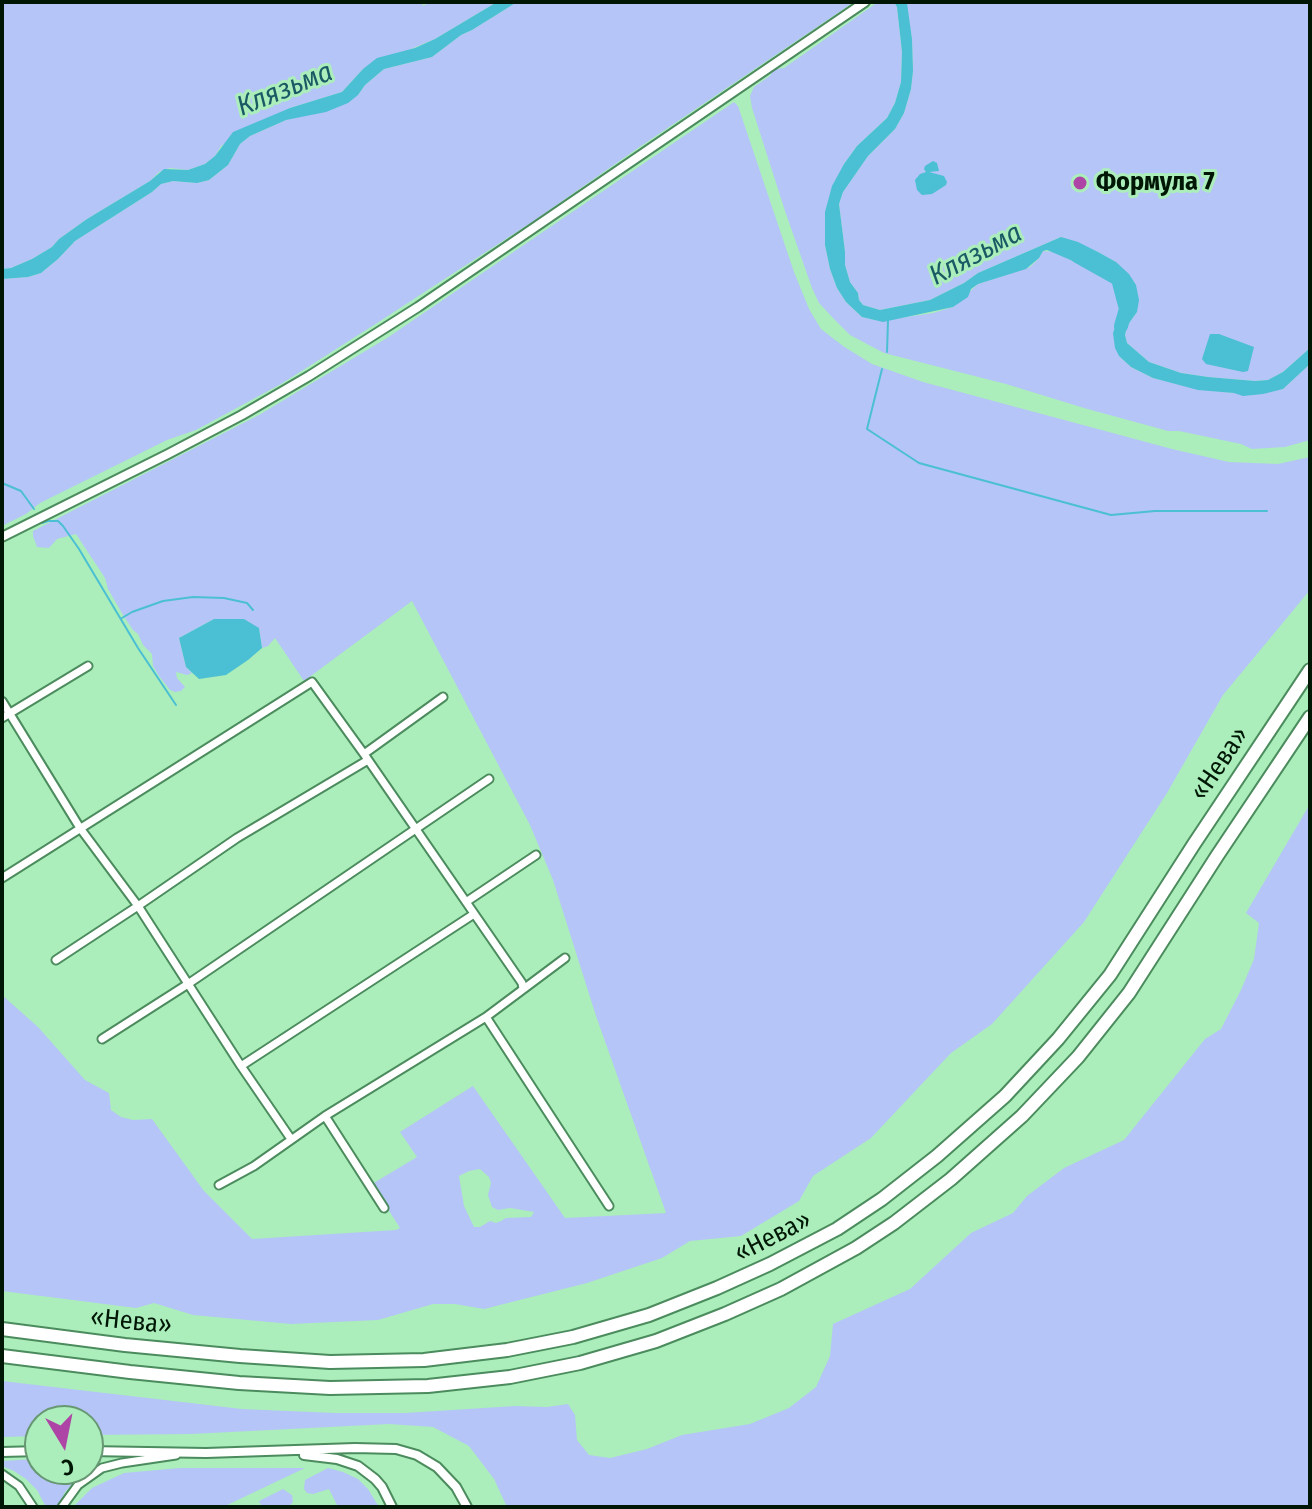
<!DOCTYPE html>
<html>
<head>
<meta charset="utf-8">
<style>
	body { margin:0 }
	#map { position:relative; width:1312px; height:1509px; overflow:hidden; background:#abeebb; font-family:"Fira Sans Condensed",sans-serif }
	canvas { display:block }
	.frame { position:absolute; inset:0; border:4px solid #001706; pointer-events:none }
	.north { position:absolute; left:24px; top:1405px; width:80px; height:80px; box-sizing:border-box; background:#abeebb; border:2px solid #679873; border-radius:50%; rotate:170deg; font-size:22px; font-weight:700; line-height:32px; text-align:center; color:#001706 }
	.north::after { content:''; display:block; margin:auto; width:28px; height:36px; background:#ae44a5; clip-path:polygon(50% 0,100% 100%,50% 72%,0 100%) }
</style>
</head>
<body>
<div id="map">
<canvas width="1312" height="1509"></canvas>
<div class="frame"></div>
<div class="north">С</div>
</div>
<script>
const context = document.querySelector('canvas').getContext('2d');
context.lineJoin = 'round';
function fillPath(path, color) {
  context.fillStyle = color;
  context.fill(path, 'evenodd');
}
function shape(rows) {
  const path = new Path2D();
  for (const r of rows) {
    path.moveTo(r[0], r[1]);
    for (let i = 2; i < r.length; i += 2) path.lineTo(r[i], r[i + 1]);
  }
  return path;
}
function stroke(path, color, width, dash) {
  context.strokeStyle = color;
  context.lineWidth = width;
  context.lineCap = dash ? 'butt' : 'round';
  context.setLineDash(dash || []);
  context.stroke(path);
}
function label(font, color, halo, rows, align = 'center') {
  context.font = font + ' "Fira Sans Condensed",sans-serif';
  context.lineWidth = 6;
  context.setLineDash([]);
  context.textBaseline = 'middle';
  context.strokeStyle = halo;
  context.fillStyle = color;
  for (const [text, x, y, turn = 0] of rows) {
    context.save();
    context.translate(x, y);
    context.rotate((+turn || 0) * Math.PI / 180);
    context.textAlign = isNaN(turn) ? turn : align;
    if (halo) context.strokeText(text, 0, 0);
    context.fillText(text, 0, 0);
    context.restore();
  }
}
const green = shape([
	[2,2,422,2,423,6,430,2,497,2,435,39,363,69,342,92,290,108,274,116,221,146,215,156,205,164,188,170,170,168,159,172,150,181,87,219,59,239,52,247,32,259,11,268,2,269],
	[517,2,854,2,638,148,535,220,374,325,281,384,196,430,167,440,40,503,26,514,2,526,2,279,28,277,41,273,58,259,75,241,152,192,161,184,173,181,197,183,209,180,228,165,240,144,250,136,286,120,358,95,365,85,384,69,432,57,461,35,472,30],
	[878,2,894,2,897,7,902,52,901,82,895,103,887,118,857,146,844,164,825,245,830,269,837,288,846,302,862,317,880,321,933,313,953,307,978,284,1030,267,1039,258,1043,251,1055,252,1080,264,1099,267,1113,277,1124,293,1126,301,1124,310,1117,321,1119,356,1131,367,1153,378,1198,389,1234,393,1283,389,1310,364,1310,440,1285,447,1252,449,1241,444,1179,431,1168,431,1084,408,1006,384,884,353,850,335,833,318,819,303,812,288,785,211,752,108,750,96,754,87,771,75,771,73,776,69,784,68],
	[906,2,1310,2,1310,348,1283,372,1268,380,1255,381,1208,377,1181,373,1149,362,1127,343,1125,335,1127,326,1137,312,1116,262,1096,251,1061,237,978,273,964,283,930,300,880,310,863,305,859,300,858,293,850,282,845,265,845,252,839,204,843,192,868,156,895,129,904,113,911,89,913,71,912,39],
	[734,102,738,106,794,272,809,309,821,329,843,346,872,364,923,382,1172,449,1229,462,1278,464,1310,457,1310,590,1223,695,1167,793,1084,922,992,1024,951,1053,871,1138,813,1176,799,1201,741,1236,690,1241,662,1258,587,1283,484,1309,455,1304,433,1304,378,1320,291,1324,193,1315,154,1303,136,1308,2,1291,2,995,38,1027,85,1080,109,1093,111,1110,121,1117,133,1120,152,1119,204,1191,252,1239,396,1230,400,1228,372,1184,417,1157,400,1132,473,1086,565,1218,666,1213,596,1016,553,880,530,825,412,601,304,681,275,638,268,646,262,648,259,628,214,619,179,638,186,667,192,673,187,675,176,672,177,678,185,687,181,691,175,692,170,690,159,676,153,666,152,654,143,645,138,634,133,630,123,615,108,589,105,578,76,534,57,539,49,548,37,547,33,536,33,531,259,415,387,338],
	[480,1169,489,1177,491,1183,488,1195,492,1207,498,1210,510,1208,534,1212,531,1217,506,1218,501,1221,496,1223,490,1221,480,1227,474,1227,464,1206,459,1176,469,1171],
	[1310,804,1310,1507,507,1507,494,1479,469,1446,433,1427,389,1424,191,1434,88,1435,88,1421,40,1421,40,1436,2,1437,2,1381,242,1409,335,1413,405,1413,515,1406,547,1407,568,1404,575,1415,577,1440,589,1455,610,1458,647,1449,682,1435,750,1424,789,1408,816,1387,830,1356,833,1324,910,1289,971,1233,1013,1213,1027,1196,1064,1168,1124,1140,1205,1039,1221,1029,1241,990,1254,959,1259,923,1246,913],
	[35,1459,40,1461,40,1469,56,1469,72,1477,74,1482,65,1492,58,1507,46,1507,37,1490,26,1479,14,1471,2,1466,2,1461],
	[180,1468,305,1468,223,1507,73,1507,92,1488,124,1473],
	[328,1468,343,1472,358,1479,368,1489,379,1507,338,1507,329,1489,313,1494,307,1493,304,1489,305,1480],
	[283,1489,292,1495,293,1502,290,1505,262,1507,259,1501]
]);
const water = shape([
	[497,2,517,2,472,30,461,35,432,57,384,69,365,85,358,95,348,103,326,112,286,120,250,136,240,144,228,165,209,180,197,183,173,181,161,184,152,192,75,241,58,259,41,273,28,277,2,279,2,269,11,268,32,259,52,247,59,239,87,219,150,181,164,169,188,170,205,164,215,156,233,132,290,108,342,92,363,69,377,58,415,48,435,39],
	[894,2,907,3,912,39,913,71,911,89,904,113,895,129,868,156,843,192,839,204,845,252,845,265,850,282,858,293,859,300,863,305,880,310,930,300,964,283,978,273,1061,237,1078,242,1098,252,1116,262,1129,274,1136,285,1139,300,1137,312,1127,326,1125,335,1127,343,1149,362,1181,373,1208,377,1255,381,1268,380,1283,372,1310,348,1310,364,1283,389,1263,394,1243,396,1234,393,1198,390,1153,378,1131,367,1119,356,1115,348,1113,333,1117,321,1124,310,1126,301,1124,293,1113,277,1099,267,1080,264,1047,250,1043,251,1039,258,1026,269,978,284,971,289,968,297,953,307,883,322,862,317,846,302,837,288,830,269,825,245,825,212,832,186,844,164,857,146,887,118,895,103,901,82,902,52,897,7],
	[933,161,937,163,939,171,929,172,944,176,947,182,946,185,932,194,922,195,917,190,915,180,920,174,926,172,924,169,925,166],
	[1210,334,1219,334,1254,347,1248,371,1243,372,1206,364,1202,359],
	[214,619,244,619,259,628,262,648,248,660,226,675,199,679,186,667,179,638]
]);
const stream = shape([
	[887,352,888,321],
	[882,369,867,429,919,463,1111,515,1155,511,1267,511],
	[2,483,21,491,34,509],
	[42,523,48,521,58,521,63,526,79,549,138,648,176,705],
	[122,618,132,612,163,601,193,597,224,598,247,603,253,610]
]);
const river = shape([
	[1077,256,1118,279,1126,309,1121,326]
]);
const minor = shape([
	[2,701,80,828,138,906,241,1066,291,1139],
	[2,718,88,666],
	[364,754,443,697],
	[2,878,312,682,364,754,522,983,523,989],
	[466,902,536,855],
	[56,960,138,906,237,838,368,760],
	[486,1017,609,1206],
	[102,1039,188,984,489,779],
	[241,1066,474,914],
	[325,1116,384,1208],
	[219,1185,254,1166,325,1116,486,1017,565,958],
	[2,1474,19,1486,33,1507],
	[62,1507,78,1485,102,1468,122,1463,176,1455]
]);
const tertiary = shape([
	[2,537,168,454,242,415,309,376,418,307,865,2],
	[88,1451,206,1453,355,1448,396,1449,417,1455,437,1467,456,1487,467,1507],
	[2,1452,40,1451],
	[304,1455,337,1459,358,1466,375,1479,382,1487,392,1507]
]);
const motorway = shape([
	[2,1329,125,1345,240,1356,330,1362,424,1360,507,1350,573,1337,649,1315,717,1288,770,1264,837,1229,882,1199,937,1156,1005,1096,1058,1039,1110,975,1194,844,1310,670],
	[2,1356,130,1372,239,1383,330,1388,428,1386,510,1377,580,1363,656,1341,725,1314,781,1289,856,1248,894,1223,951,1179,1022,1116,1078,1057,1129,993,1217,856,1310,717]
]);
const markers = [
	[1080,183,8,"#ae44a5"]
];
const poiNames = [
	["Формула 7",1096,183]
];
const streetNames = [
	["«Нева»",1220,764,-56],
	["«Нева»",773,1237,-27],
	["«Нева»",131,1322,6]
];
const waterNames = [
	["Клязьма",285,90,-22],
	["Клязьма",976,255,-28]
];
fillPath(green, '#b5c5f7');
fillPath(water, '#4bbfd3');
stroke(stream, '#4bbfd3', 2);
stroke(river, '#4bbfd3', 14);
stroke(minor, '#4b8b5d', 11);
stroke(tertiary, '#4b8b5d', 12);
stroke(motorway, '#4b8b5d', 16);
stroke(minor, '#fff', 7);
stroke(tertiary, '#fff', 8);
stroke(motorway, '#fff', 12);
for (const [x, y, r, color] of markers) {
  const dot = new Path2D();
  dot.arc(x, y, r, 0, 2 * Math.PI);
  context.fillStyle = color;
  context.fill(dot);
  stroke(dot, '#abeebb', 3);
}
label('bold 26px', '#001706', '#abeebb', poiNames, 'left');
label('26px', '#001706', '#abeebb', streetNames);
label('italic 28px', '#1a5a65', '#abeebb', waterNames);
</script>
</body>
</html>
